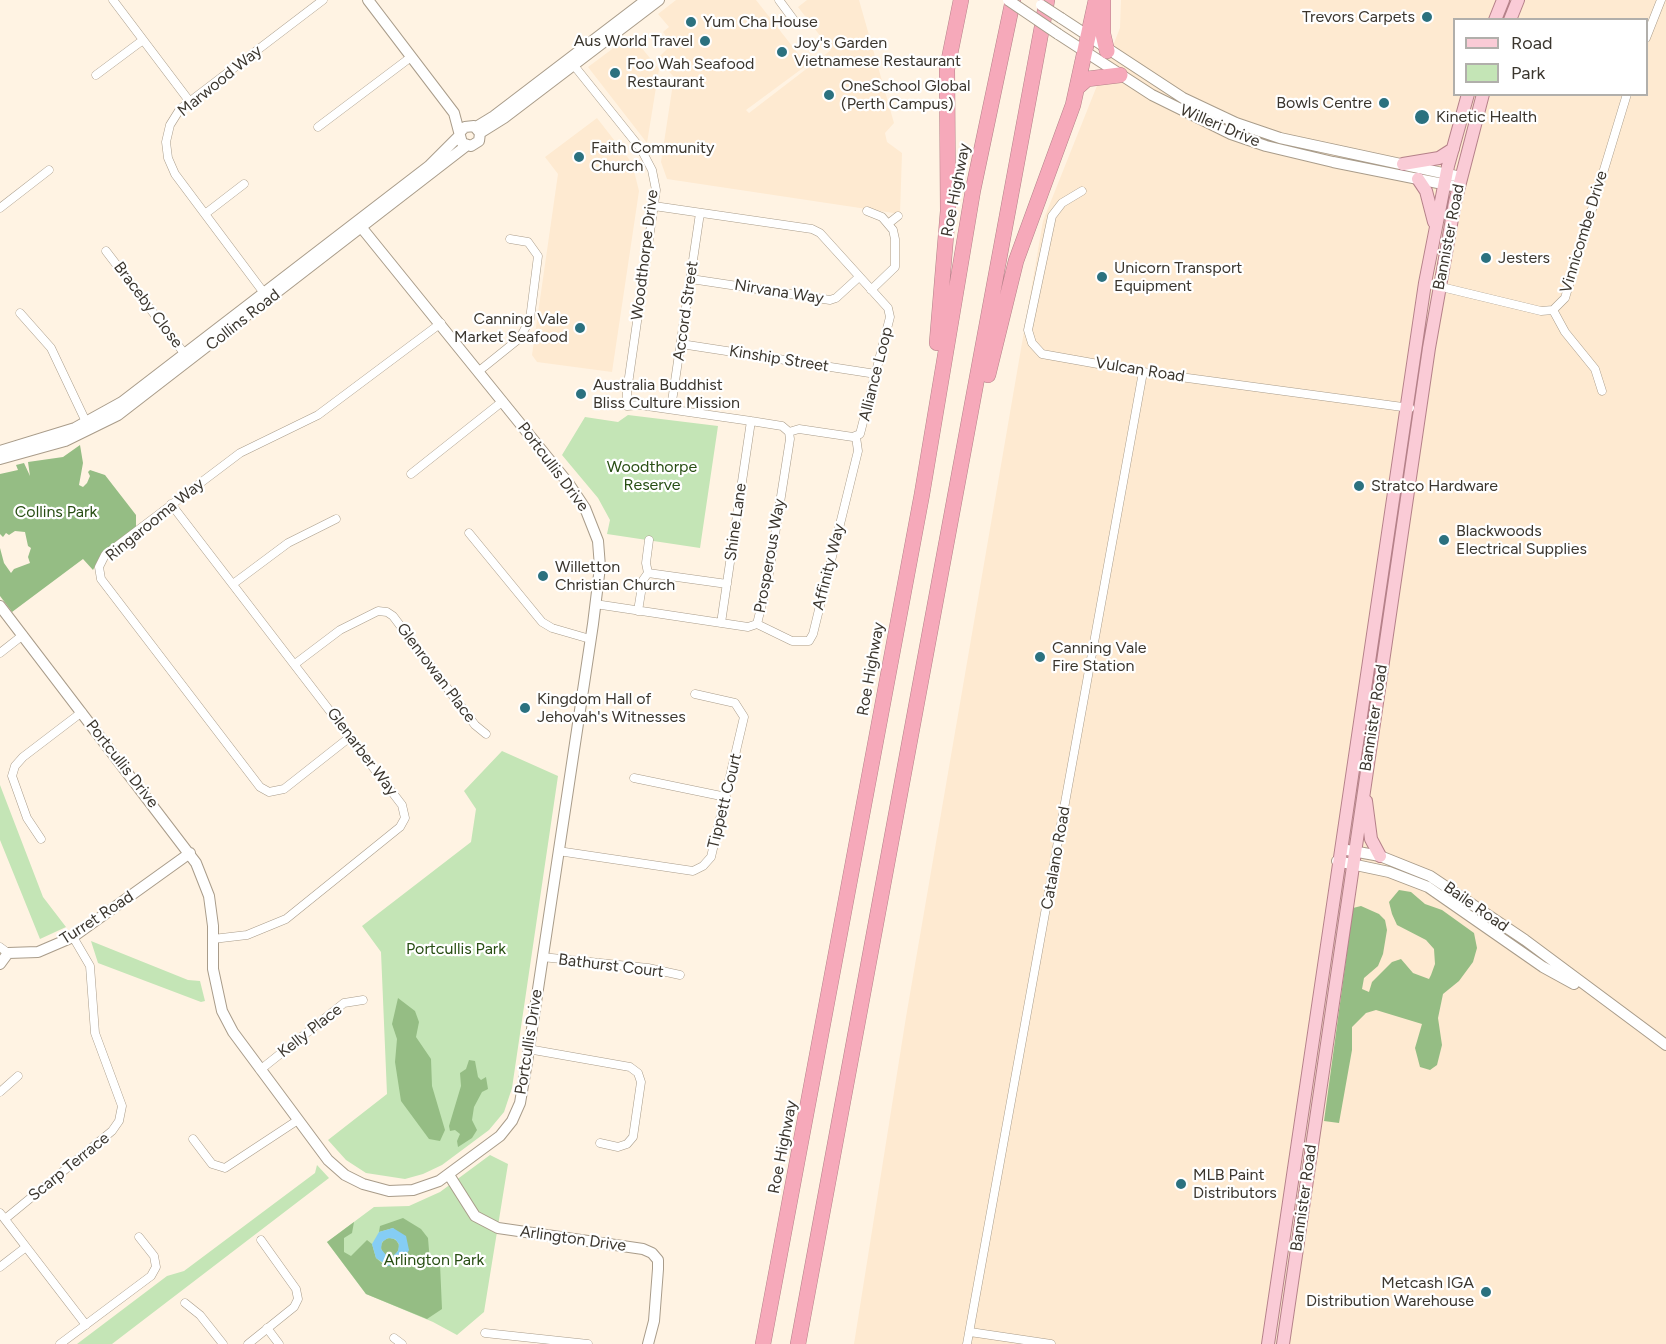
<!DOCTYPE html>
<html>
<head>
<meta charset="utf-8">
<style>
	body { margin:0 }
	#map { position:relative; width:1666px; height:1344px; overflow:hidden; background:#fff3e3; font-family:Figtree,sans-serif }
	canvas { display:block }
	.legend { position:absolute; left:1453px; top:18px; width:195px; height:78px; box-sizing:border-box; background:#fff; border:2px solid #b1afab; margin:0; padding:8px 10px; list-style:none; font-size:18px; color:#3b362e }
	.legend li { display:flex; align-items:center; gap:12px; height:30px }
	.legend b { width:30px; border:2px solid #b1afab }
</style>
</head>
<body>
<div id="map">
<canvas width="1666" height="1344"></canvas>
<ul class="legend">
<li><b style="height:8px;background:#facbd6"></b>Road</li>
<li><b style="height:16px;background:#c4e5b6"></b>Park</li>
</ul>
</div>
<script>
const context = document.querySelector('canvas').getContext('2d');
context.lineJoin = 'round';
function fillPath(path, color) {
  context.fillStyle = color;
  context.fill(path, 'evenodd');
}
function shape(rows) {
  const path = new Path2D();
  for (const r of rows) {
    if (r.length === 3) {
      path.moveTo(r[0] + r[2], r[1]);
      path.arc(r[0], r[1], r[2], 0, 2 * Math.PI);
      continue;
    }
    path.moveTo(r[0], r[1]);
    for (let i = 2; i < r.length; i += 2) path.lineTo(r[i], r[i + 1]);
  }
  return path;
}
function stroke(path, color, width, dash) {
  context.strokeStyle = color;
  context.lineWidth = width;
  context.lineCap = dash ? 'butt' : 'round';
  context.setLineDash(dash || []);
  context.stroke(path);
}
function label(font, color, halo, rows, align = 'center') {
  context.font = font + ' Figtree,sans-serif';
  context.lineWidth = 4.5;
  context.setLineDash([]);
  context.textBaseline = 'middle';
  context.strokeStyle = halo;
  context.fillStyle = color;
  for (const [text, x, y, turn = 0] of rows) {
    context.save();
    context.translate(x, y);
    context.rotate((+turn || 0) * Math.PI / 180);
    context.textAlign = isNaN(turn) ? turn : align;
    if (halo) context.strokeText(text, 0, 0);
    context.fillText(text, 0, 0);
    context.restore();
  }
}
const built = shape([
	[676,0,756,0,807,65,746,110,749,113,831,50,798,7,807,0,859,0,894,123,885,133,887,142,902,153,900,214,667,179,661,162,674,77,657,59,668,48,668,39,663,32,669,27,658,14],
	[1121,0,1666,0,1666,1344,854,1344,906,1017,1043,221,1120,28],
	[1454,20,1646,20,1646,94,1454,94],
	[631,35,659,69,647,143,588,67],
	[597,118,632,163,639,191,612,372,537,362,532,355,558,174,545,157]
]);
const green = shape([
	[628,415,718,426,700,548,607,534,610,520,598,498,562,455,585,417,618,422],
	[502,751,558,776,512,1088,504,1112,489,1130,442,1165,423,1174,405,1179,366,1173,346,1160,328,1140,387,1094,381,952,362,926,471,842,476,809,464,791],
	[0,785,43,897,66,927,40,939,0,840],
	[91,941,188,980,200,981,205,1001,201,1002,98,963],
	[490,1155,508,1164,484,1312,457,1335,433,1322,366,1294,327,1242,374,1207,409,1206,440,1192],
	[317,1165,329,1178,112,1344,77,1344,167,1276,184,1271,315,1173]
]);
const forest = shape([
	[80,445,83,463,79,485,83,487,87,483,90,476,88,472,90,470,105,475,136,515,136,529,102,553,93,570,83,559,12,612,0,596,0,548,4,563,11,573,14,569,30,563,28,557,31,548,28,546,25,532,15,531,9,535,6,533,3,537,0,534,0,474,18,470,16,465,24,463,30,476,28,462,63,457],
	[1399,890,1411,892,1425,904,1442,910,1474,933,1477,948,1473,962,1459,981,1443,994,1438,1018,1442,1045,1437,1065,1430,1070,1420,1067,1415,1048,1422,1024,1376,1010,1366,1013,1352,1027,1352,1050,1339,1123,1324,1121,1353,908,1361,906,1379,914,1385,920,1387,930,1383,954,1378,966,1364,978,1362,989,1369,992,1372,982,1392,962,1401,959,1413,973,1429,979,1431,975,1435,964,1434,949,1426,940,1397,925,1392,914,1389,902],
	[398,998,415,1011,419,1022,416,1037,431,1059,432,1086,445,1130,440,1141,429,1139,401,1101,395,1062,397,1039,392,1024],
	[469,1060,475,1061,478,1077,481,1080,486,1077,488,1089,482,1092,474,1107,472,1120,477,1130,472,1138,458,1147,457,1141,460,1134,455,1130,450,1131,449,1126,461,1086,460,1073,466,1069],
	[403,1218,421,1229,428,1238,430,1263,440,1264,442,1309,427,1319,366,1294,327,1242,354,1222,352,1233,344,1238,344,1252,351,1256,367,1240,372,1244,376,1258,383,1264,409,1250,393,1228,379,1232,380,1226],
	[390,1247,9]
]);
const water = shape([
	[393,1228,406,1236,409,1250,402,1262,388,1266,376,1258,372,1244,379,1232],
	[388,1238,395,1239,399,1244,398,1251,393,1256,386,1255,381,1249,382,1242]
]);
const street = shape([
	[113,0,190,102],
	[779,0,796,23],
	[1646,38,1661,0],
	[572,63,641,149,652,170,656,190,627,391,627,406,640,405,751,421,782,426,789,432,799,429,853,437,860,434,890,317,888,308,820,233,812,229,654,206],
	[96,75,143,40],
	[318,127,411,57],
	[1082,191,1062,203,1052,216,1028,330,1032,343,1042,354,1143,372,1410,408],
	[0,208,49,170],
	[867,211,882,217,893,230,895,239,895,267,871,290],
	[205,214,244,184],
	[888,224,898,216],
	[106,251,187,357],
	[691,279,830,300,836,298,859,277],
	[1425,283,1541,311,1553,310,1565,298,1627,94],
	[267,297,175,174,168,158,166,142,170,125,180,109,323,0],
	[1553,310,1565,332,1595,369,1602,391],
	[20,313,51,348,88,426],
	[681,344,876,374],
	[479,371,520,338,530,319,538,256,528,242,510,239],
	[671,408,700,213],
	[411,474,503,401],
	[171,504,402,805,405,818,400,827,286,919,247,935,213,939],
	[469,533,542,622,552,628,590,639],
	[648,573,727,584],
	[233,584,288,543,336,519],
	[595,604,748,627,757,624,768,579,790,439,789,432],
	[638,611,643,580,648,573,646,563,649,540],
	[721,623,751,421],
	[757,624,792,641,809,641,813,634,858,451,856,437],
	[0,653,23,635],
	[295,664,340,630,378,611,387,612,393,616,475,725,486,734],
	[350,737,284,789,269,792,260,787,101,579,99,567,105,555,240,453,318,415,441,323],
	[634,778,726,797],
	[41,839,27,818,12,776,15,766,23,757,82,712],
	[558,851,693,871,703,866,711,857,744,717,735,703,695,694],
	[0,947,8,953],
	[542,957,648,968,680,975],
	[528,1049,630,1067,638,1073,641,1082,633,1137,627,1144,618,1147,600,1143],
	[260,1070,344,1003,363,1000],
	[0,1092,18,1076],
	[193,1139,212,1164,225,1168,298,1120],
	[0,1213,86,1325],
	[5,1219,112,1131,119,1121,122,1106,95,1033,90,966,73,937],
	[0,1267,26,1247],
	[185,1303,200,1315,223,1344],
	[267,1328,279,1344],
	[970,1332,1051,1344],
	[485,1333,588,1344],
	[394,1338,402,1344],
	[60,1344,151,1276,156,1267,154,1256,139,1237],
	[248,1344,294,1307,298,1299,296,1289,261,1240],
	[967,1344,1143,372]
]);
const secondary = shape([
	[368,0,454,113,462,143,471,146,479,141,480,133,474,126,465,127,460,132],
	[1061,18,1183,98,1236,123,1280,138,1461,177],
	[1058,34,1152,95,1231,134,1266,146,1333,162,1458,187],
	[476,127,494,116,646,0],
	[480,133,504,118,659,0],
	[0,451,75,428,122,402,429,166,459,136],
	[0,459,65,441,118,415,466,146],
	[0,606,196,863,209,896,213,926,213,969,222,1011,233,1032,328,1160,345,1175,363,1184,389,1191,413,1190,439,1181,500,1136,512,1121,520,1103,527,1062,593,624,600,567,598,541,585,508,569,484,357,222],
	[1347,850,1380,856,1430,876,1525,940,1666,1045],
	[1337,861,1389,872,1428,887,1543,967,1574,984],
	[0,964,8,953,38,952,73,937,190,853],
	[449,1175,475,1216,498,1228,643,1249,652,1253,658,1260,658,1269,654,1321,648,1344]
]);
const primary = shape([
	[1495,20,1503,0],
	[1510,20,1518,0],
	[1403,164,1439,158,1453,149],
	[1418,179,1426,191,1434,222],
	[1366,801,1371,839,1380,856],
	[1268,1344,1425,283,1448,166,1468,94],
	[1283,1344,1429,348,1455,202,1483,94]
]);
const highway = shape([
	[1103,0,1103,34,1107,51],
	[1078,87,1087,79,1120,75],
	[937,343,948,211,947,69,961,0],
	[988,375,1016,261,1073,105,1096,0],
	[763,1344,922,494,973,190,1013,0],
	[798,1344,1047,0]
]);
const secondaryBridge = shape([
	[1008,0,1058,34],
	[1041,5,1061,18]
]);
const markers = [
	[1427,17,6,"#2b717f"],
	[691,22,6,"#2b717f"],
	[705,41,6,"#2b717f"],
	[782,52,6,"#2b717f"],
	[615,73,6,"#2b717f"],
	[829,95,6,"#2b717f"],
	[1384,103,6,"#2b717f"],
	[1422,117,8,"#2b717f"],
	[579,157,6,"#2b717f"],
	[1486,258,6,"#2b717f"],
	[1102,277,6,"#2b717f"],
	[580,328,6,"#2b717f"],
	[581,394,6,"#2b717f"],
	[1359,486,6,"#2b717f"],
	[1444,540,6,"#2b717f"],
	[543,576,6,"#2b717f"],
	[1040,657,6,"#2b717f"],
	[525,708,6,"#2b717f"],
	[1181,1184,6,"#2b717f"],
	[1486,1292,6,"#2b717f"]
];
const poiNames = [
	["Trevors Carpets",1415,17,"right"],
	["Yum Cha House",703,22],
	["Aus World Travel",693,41,"right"],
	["Joy's Garden",794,43],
	["Vietnamese Restaurant",794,61],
	["Foo Wah Seafood",627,64],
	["Restaurant",627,82],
	["OneSchool Global",841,86],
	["(Perth Campus)",841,104],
	["Bowls Centre",1372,103,"right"],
	["Kinetic Health",1436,117],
	["Faith Community",591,148],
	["Church",591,166],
	["Jesters",1498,258],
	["Unicorn Transport",1114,268],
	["Equipment",1114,286],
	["Canning Vale",568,319,"right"],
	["Market Seafood",568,337,"right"],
	["Australia Buddhist",593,385],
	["Bliss Culture Mission",593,403],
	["Stratco Hardware",1371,486],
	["Blackwoods",1456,531],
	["Electrical Supplies",1456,549],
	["Willetton",555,567],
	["Christian Church",555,585],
	["Canning Vale",1052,648],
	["Fire Station",1052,666],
	["Kingdom Hall of",537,699],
	["Jehovah's Witnesses",537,717],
	["MLB Paint",1193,1175],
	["Distributors",1193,1193],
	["Metcash IGA",1474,1283,"right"],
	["Distribution Warehouse",1474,1301,"right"]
];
const streetNames = [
	["Marwood Way",220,81,-39],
	["Willeri Drive",1220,126,23],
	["Roe Highway",956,190,-79],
	["Vinnicombe Drive",1584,232,-73],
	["Bannister Road",1449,237,-79],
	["Woodthorpe Drive",645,255,-83],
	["Nirvana Way",779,292,9],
	["Braceby Close",148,305,53],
	["Accord Street",686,311,-82],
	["Collins Road",243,320,-38],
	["Kinship Street",779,359,9],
	["Vulcan Road",1140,370,9],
	["Alliance Loop",876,374,-76],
	["Portcullis Drive",553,467,53],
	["Ringarooma Way",155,520,-39],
	["Shine Lane",736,522,-82],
	["Prosperous Way",770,556,-80],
	["Affinity Way",829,567,-76],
	["Roe Highway",871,669,-80],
	["Glenrowan Place",436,673,53],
	["Bannister Road",1374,718,-81],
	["Glenarber Way",362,752,53],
	["Portcullis Drive",122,764,52],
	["Tippett Court",725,801,-76],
	["Catalano Road",1056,858,-80],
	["Baile Road",1476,907,35],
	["Turret Road",97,918,-33],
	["Bathurst Court",611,966,7],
	["Kelly Place",310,1031,-38],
	["Portcullis Drive",529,1042,-81],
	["Roe Highway",783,1147,-79],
	["Scarp Terrace",69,1167,-39],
	["Bannister Road",1304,1198,-82],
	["Arlington Drive",573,1239,8]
];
const parkNames = [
	["Woodthorpe",652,467],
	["Reserve",652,485],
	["Collins Park",56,512],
	["Portcullis Park",456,949],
	["Arlington Park",434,1260]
];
fillPath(built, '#feead1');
fillPath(green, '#c4e5b6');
fillPath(forest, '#95bd84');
fillPath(water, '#85cdf4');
stroke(street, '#a99c8a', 9);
stroke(secondary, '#a99c8a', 12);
stroke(primary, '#b58189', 14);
stroke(highway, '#b58189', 16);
stroke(street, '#fff', 8);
stroke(secondary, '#fff', 10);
stroke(primary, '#facbd6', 12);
stroke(highway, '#f6a9ba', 15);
stroke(secondaryBridge, '#a99c8a', 12, []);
stroke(secondaryBridge, '#fff', 10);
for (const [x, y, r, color] of markers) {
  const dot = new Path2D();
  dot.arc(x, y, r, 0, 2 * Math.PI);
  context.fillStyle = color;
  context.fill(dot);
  stroke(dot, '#fff', 2);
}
label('16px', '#3b362e', '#fff', poiNames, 'left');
label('16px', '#3b362e', '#fff', streetNames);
label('16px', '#284e13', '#fff', parkNames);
</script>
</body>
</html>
